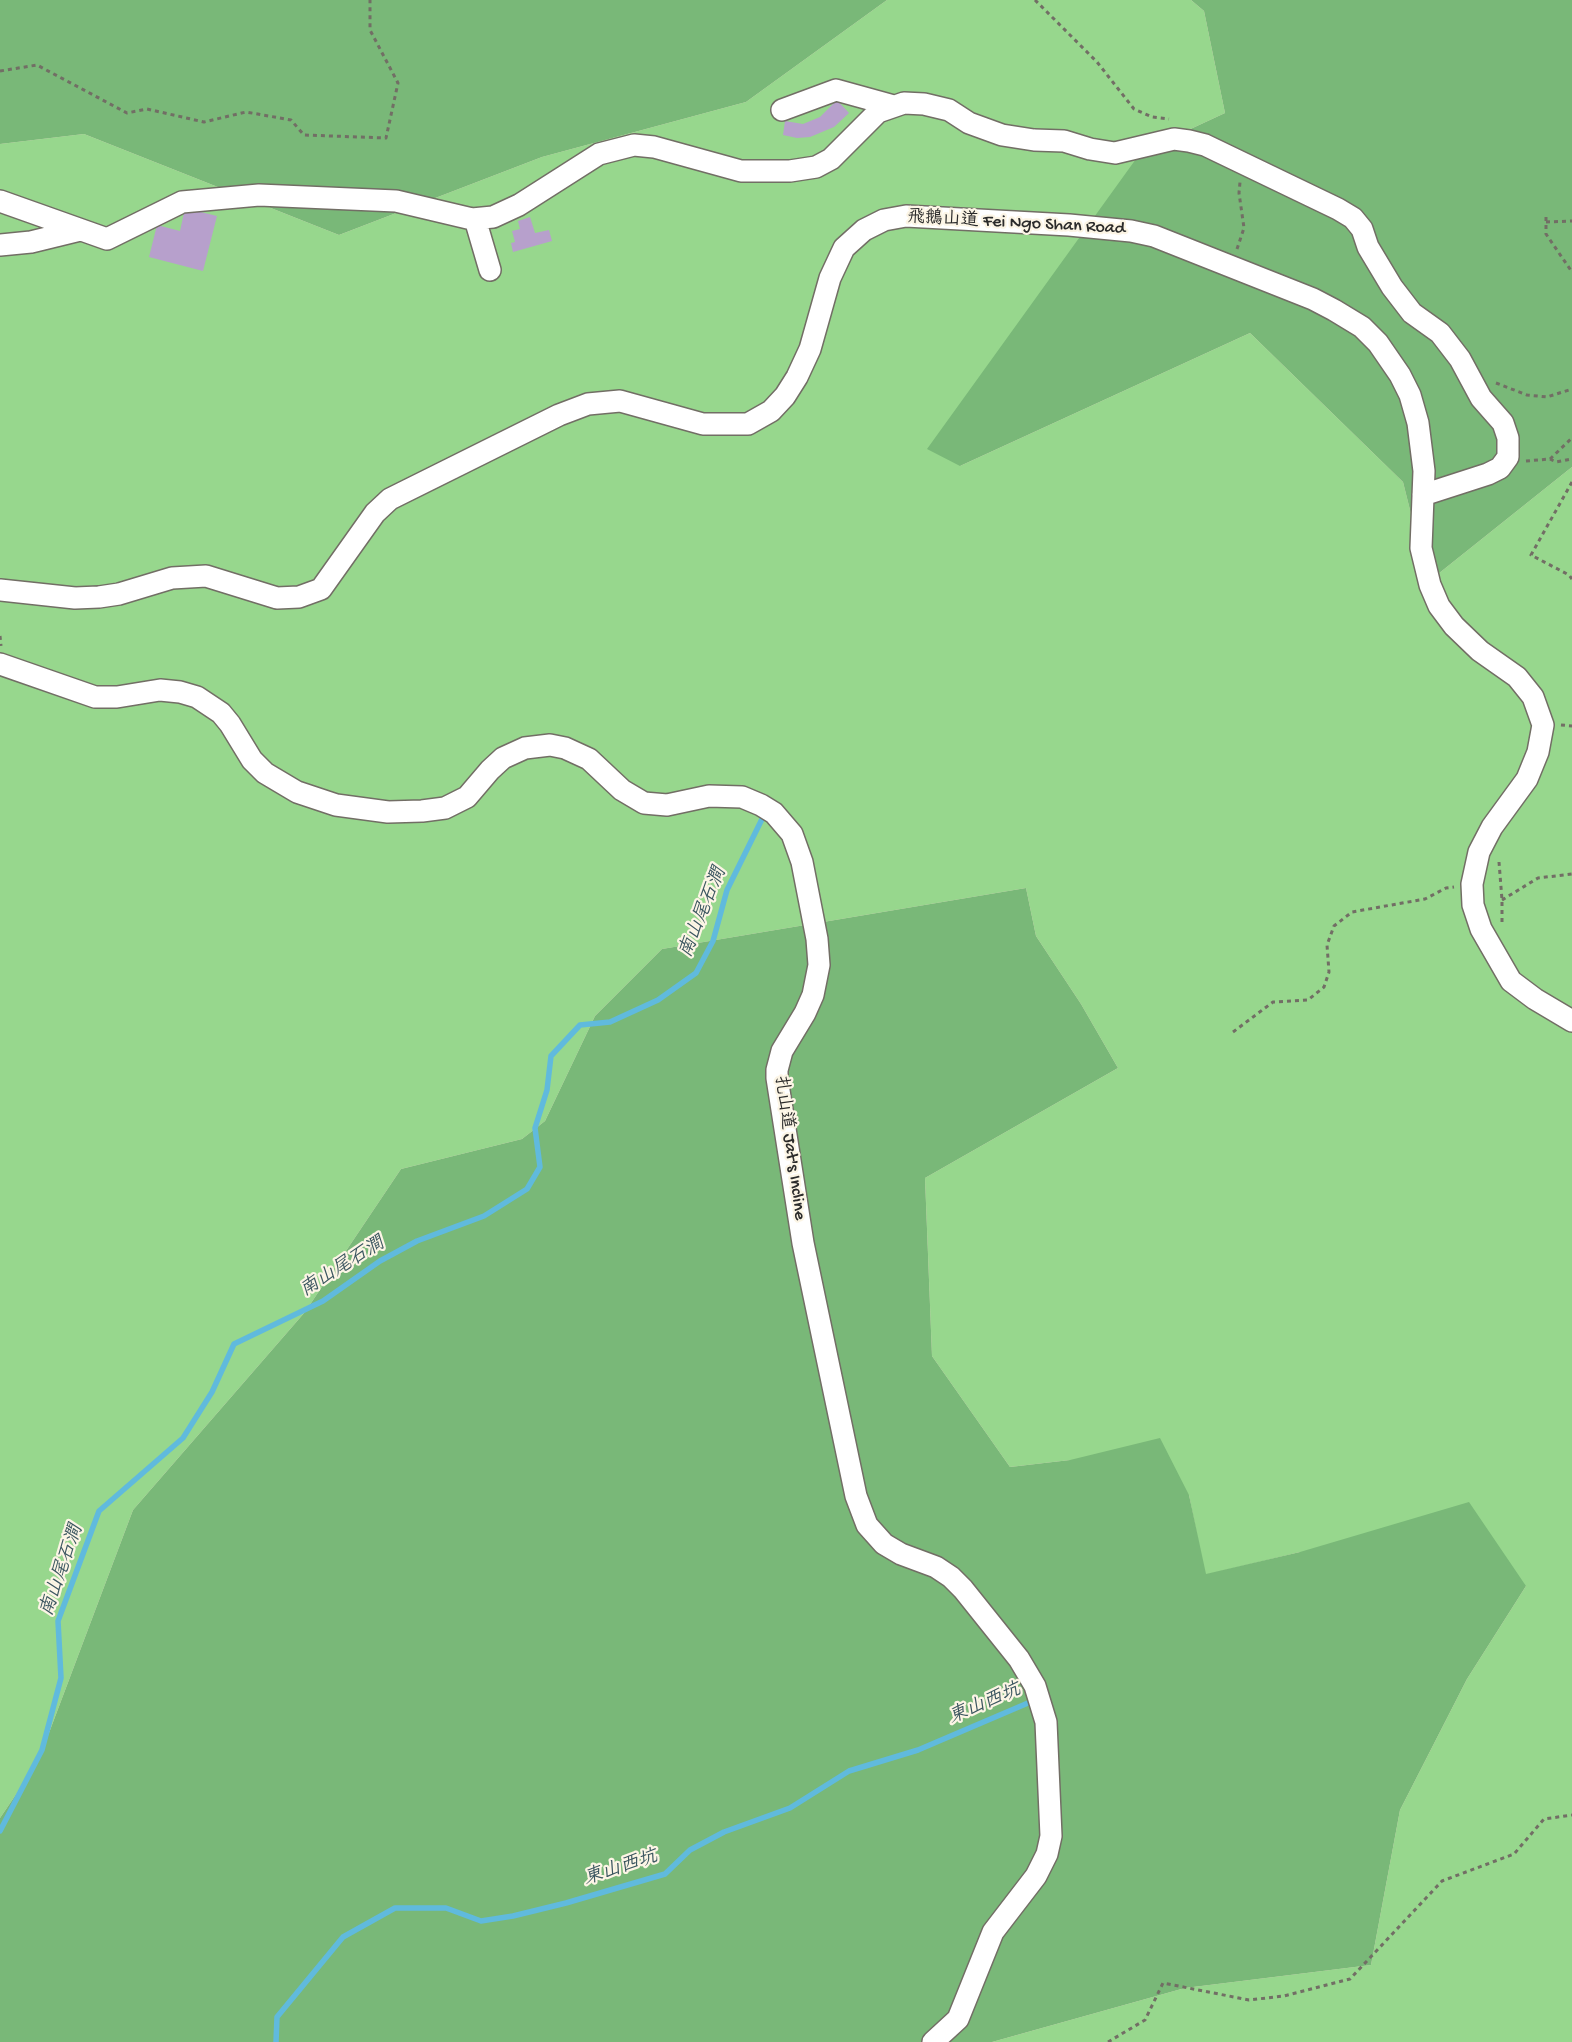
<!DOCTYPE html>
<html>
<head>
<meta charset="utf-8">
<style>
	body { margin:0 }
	canvas { display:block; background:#f5e9d1 }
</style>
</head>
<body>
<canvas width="1572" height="2042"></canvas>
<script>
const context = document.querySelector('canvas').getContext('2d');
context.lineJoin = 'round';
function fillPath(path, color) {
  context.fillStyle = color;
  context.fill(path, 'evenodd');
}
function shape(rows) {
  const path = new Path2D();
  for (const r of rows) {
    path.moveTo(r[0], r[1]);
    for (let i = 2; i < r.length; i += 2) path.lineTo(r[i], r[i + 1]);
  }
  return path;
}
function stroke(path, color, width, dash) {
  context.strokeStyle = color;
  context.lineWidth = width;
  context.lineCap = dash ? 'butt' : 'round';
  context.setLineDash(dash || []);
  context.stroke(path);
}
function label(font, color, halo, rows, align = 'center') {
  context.font = font + ' "Gochi Hand","LXGW WenKai TC",sans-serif';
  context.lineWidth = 4.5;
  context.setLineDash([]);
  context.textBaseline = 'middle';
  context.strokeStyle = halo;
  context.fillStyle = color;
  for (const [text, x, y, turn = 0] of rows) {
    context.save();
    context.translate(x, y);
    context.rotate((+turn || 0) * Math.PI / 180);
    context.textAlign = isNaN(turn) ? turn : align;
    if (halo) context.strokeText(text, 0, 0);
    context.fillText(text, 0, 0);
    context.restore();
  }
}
const green = shape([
	[887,0,1191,0,1204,11,1225,113,1141,152,960,466,1250,333,1403,482,1428,582,1572,467,1572,2042,992,2042,1185,1988,1371,1965,1400,1810,1467,1679,1526,1586,1300,1552,1205,1575,1189,1495,1070,1460,1010,1467,932,1356,925,1178,1118,1068,1081,1004,1036,936,1026,888,662,949,595,1016,545,1121,522,1139,401,1169,305,1312,133,1510,38,1762,0,1818,0,144,84,134,339,235,542,157,746,102]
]);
const forest = shape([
	[0,0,887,0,746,102,542,157,339,235,84,134,0,144],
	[1191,0,1572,0,1572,467,1428,582,1403,482,1250,333,960,466,927,449,1141,152,1225,113,1204,11],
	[1026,888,1036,936,1081,1004,1118,1068,925,1178,932,1356,1010,1467,1070,1460,1160,1438,1189,1495,1206,1574,1300,1552,1469,1502,1526,1586,1467,1679,1400,1810,1371,1965,1185,1988,992,2042,0,2042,0,1818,38,1762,133,1510,305,1312,401,1169,522,1139,545,1121,595,1016,662,949]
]);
const stream = shape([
	[0,1831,42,1750,61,1678,58,1621,99,1511,183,1438,212,1392,234,1344,323,1301,380,1261,417,1241,484,1216,527,1189,540,1167,535,1128,547,1090,551,1056,580,1025,610,1022,658,1000,696,973,713,941,727,890,765,813],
	[276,2042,277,2017,343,1937,395,1908,446,1908,481,1921,513,1916,566,1903,665,1874,690,1850,724,1832,790,1808,849,1771,918,1750,1035,1700]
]);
const building = shape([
	[837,100,849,113,834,127,810,137,797,138,783,135,785,121,803,124,820,117],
	[185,208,217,216,203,271,149,257,157,225,180,231],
	[530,217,535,233,549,230,552,241,513,252,511,243,515,242,512,231,520,229,518,221]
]);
const path = shape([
	[1035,0,1097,62,1134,109,1152,117,1169,119],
	[0,71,37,65,127,113,147,109,204,122,246,112,291,120,304,135,386,138,398,83,370,30,370,0],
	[1546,217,1546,234,1572,272],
	[1546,222,1572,221],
	[1237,249,1244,228,1239,193,1240,182],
	[1496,383,1527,395,1547,397,1572,389],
	[1550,459,1572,438],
	[1526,461,1550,459,1556,462,1572,459],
	[1572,482,1531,555,1569,575,1572,579],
	[0,636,1,646],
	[1561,725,1572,726],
	[1499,862,1502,900,1502,926],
	[1502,900,1538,878,1572,874],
	[1233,1032,1273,1002,1308,1000,1324,987,1329,972,1327,945,1334,926,1352,912,1425,899,1446,888,1454,887],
	[1108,2042,1145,2020,1163,1983,1249,2000,1284,1996,1350,1979,1442,1881,1514,1854,1544,1819,1572,1815]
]);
const minor = shape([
	[782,110,836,90,894,106],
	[0,201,107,239,182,202,259,195,396,201,472,219,493,217,519,205,599,154,634,145,654,147,741,171,790,171,816,167,831,159,878,112,904,103,924,104,949,110,969,123,1002,135,1034,140,1064,141,1090,149,1115,153,1174,139,1189,141,1205,145,1338,209,1353,218,1362,229,1368,247,1392,287,1412,313,1440,333,1460,359,1481,398,1503,423,1508,438,1508,457,1500,468,1488,474,1423,495],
	[475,219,490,270],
	[0,245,31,242,80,230],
	[0,590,75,598,99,597,119,594,172,578,206,576,277,598,299,597,321,589,375,513,390,499,559,415,588,404,620,401,703,424,748,424,771,411,785,396,797,377,810,349,830,278,844,248,864,230,884,220,906,216,1069,225,1131,231,1154,236,1313,299,1334,310,1362,327,1378,343,1400,375,1410,395,1418,423,1424,471,1421,548,1430,585,1439,606,1454,626,1480,651,1517,677,1533,697,1543,725,1538,752,1527,779,1492,827,1479,852,1472,884,1473,905,1481,929,1511,981,1535,999,1572,1021],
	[0,664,95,697,117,697,160,690,180,692,197,697,221,713,230,724,252,760,265,773,297,792,336,805,388,812,422,811,445,808,467,797,490,770,503,758,525,748,550,745,565,748,589,759,622,790,644,803,667,805,709,796,742,797,761,805,774,813,792,834,802,862,817,939,819,965,813,995,805,1013,782,1051,777,1070,777,1078,803,1243,856,1496,867,1525,884,1544,901,1554,936,1567,951,1577,963,1589,1019,1659,1035,1686,1046,1722,1051,1836,1047,1854,1036,1876,993,1932,958,2019,933,2042]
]);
const streetNames = [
	["飛鵝山道 Fei Ngo Shan Road",1016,224,3],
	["扎山道 Jat's Incline",789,1148,82]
];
const waterNames = [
	["南山尾石澗",704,913,-68],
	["南山尾石澗",343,1268,-32],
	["南山尾石澗",63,1571,-71],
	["東山西坑",985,1705,-23],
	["東山西坑",621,1869,-18]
];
fillPath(green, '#97d78d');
fillPath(forest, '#79b878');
stroke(stream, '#60badd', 5.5);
fillPath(building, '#b7a0cc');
stroke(minor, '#726e65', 24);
stroke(path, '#726e65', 3, [4, 4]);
stroke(minor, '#fff', 21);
label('18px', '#2b2b2b', '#fcf5e5', streetNames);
label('italic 19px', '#3b5660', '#fcf5e5', waterNames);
</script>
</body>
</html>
